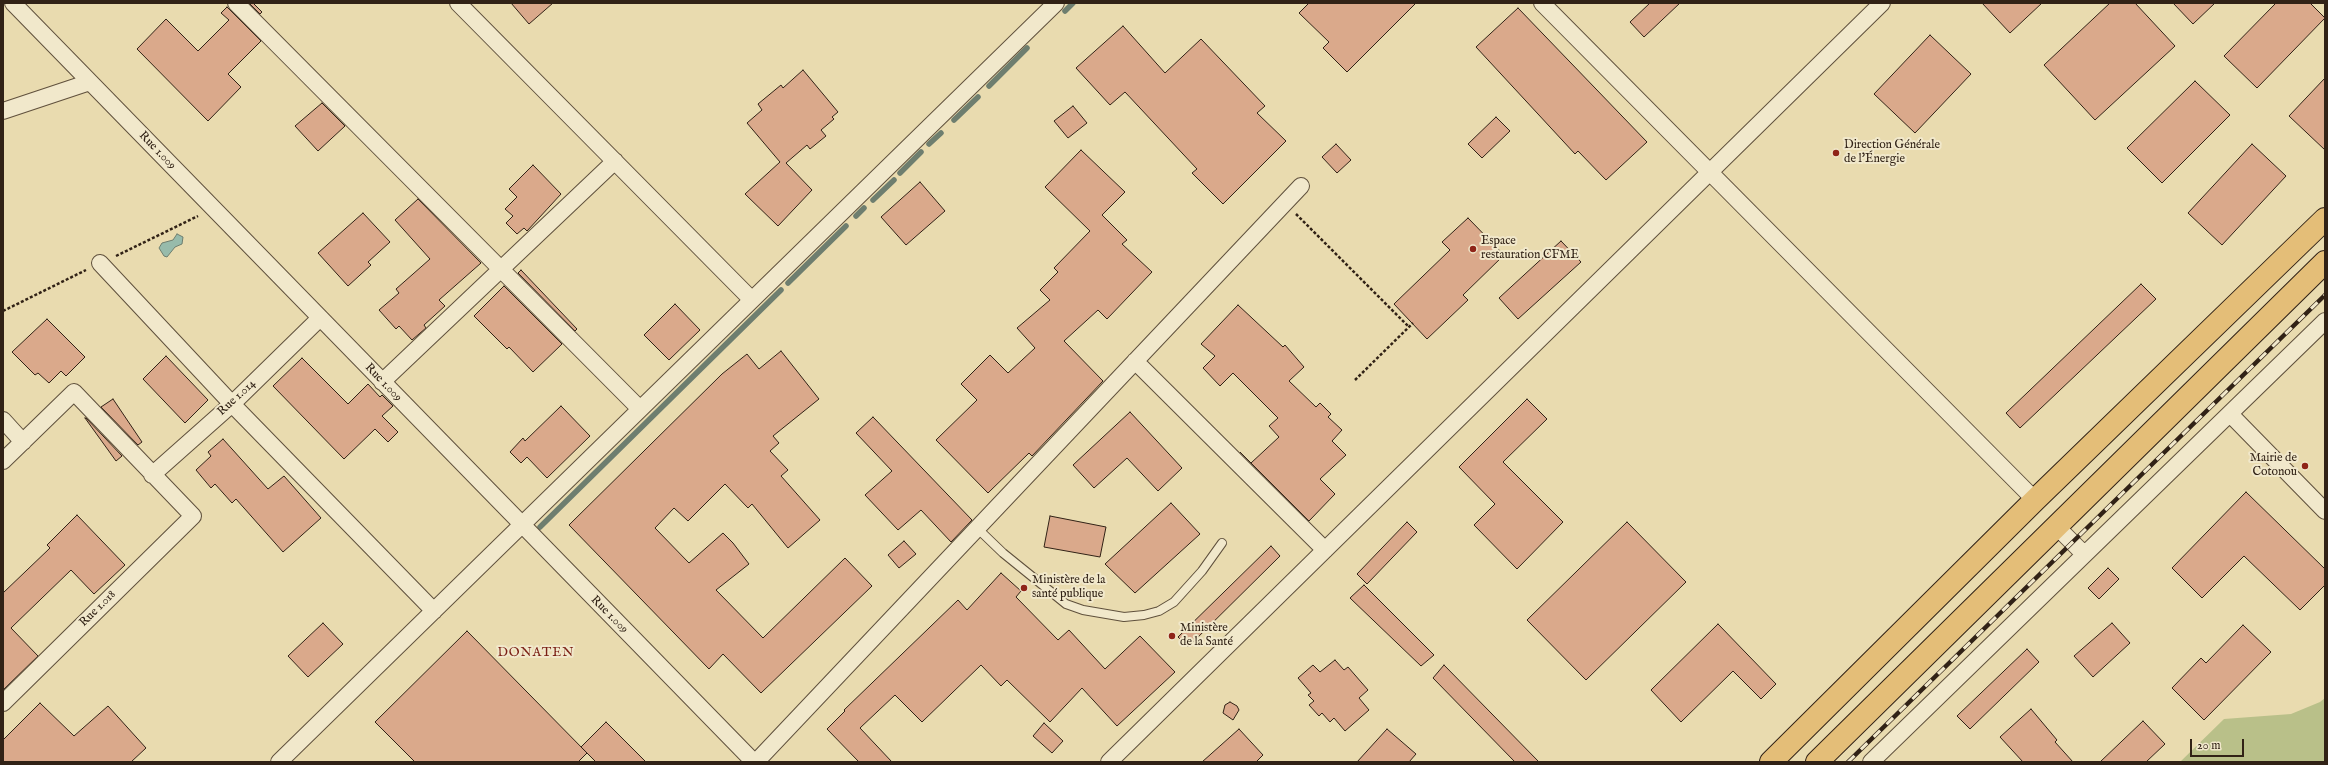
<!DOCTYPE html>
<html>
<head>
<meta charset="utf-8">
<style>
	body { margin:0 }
	#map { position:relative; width:2328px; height:765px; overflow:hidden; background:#e9dbaf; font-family:"IM FELL English",serif }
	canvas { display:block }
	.frame { position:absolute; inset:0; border:4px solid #312216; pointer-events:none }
	.scale { position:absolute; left:2190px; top:739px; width:54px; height:18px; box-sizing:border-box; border:2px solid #312216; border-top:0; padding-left:5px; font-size:12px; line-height:14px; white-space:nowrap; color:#312216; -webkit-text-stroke:3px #f1e8cb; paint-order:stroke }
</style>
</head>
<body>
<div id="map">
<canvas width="2328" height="765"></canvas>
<div class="frame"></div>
<div class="scale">20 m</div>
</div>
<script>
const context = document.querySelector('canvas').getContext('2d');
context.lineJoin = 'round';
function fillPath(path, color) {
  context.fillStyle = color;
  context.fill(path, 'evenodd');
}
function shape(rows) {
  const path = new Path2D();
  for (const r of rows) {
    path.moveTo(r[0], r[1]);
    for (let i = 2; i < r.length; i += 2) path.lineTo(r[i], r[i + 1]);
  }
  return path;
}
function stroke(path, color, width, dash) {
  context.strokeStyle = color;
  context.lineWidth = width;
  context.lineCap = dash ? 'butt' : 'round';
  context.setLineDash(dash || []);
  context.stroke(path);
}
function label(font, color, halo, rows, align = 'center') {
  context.font = font + ' "IM FELL English",serif';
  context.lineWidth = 4;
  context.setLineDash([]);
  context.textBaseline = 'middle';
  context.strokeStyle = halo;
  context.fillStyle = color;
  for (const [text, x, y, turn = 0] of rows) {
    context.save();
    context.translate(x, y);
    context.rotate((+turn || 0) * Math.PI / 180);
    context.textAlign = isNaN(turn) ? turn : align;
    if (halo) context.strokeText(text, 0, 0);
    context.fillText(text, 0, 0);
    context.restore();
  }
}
const green = shape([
	[2325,698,2325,762,2180,762,2224,719,2291,714,2320,702]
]);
const water = shape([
	[177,234,183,237,182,244,175,247,167,257,164,256,159,248,162,243,173,240,177,234]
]);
const stream = shape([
	[1065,11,1073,3],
	[989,86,1027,48],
	[954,120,978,97],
	[929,144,941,133],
	[900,173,921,152],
	[873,200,894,180],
	[856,216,864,208],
	[788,283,846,226],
	[540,527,781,290]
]);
const building = shape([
	[249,3,253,3,262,12,260,14,249,3],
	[511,3,553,3,529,24,511,3],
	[1309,3,1416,3,1347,72,1323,48,1329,42,1299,13,1309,3],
	[1650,3,1680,3,1644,37,1630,22,1650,3],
	[1982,3,2042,3,2010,33,1982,3],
	[2110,3,2135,3,2175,46,2095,120,2044,65,2110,3],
	[2173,3,2215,3,2193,24,2173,3],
	[2276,3,2310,3,2325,18,2257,88,2224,56,2276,3],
	[227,7,261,41,228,74,241,87,208,121,137,49,166,19,198,51,229,20,221,13,227,7],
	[1518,8,1647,142,1606,180,1578,151,1575,154,1476,47,1518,8],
	[1123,26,1165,73,1201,39,1265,106,1257,113,1286,141,1223,204,1192,173,1197,169,1125,92,1110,105,1076,68,1123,26],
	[1930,35,1971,74,1915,133,1874,94,1930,35],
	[803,70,838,112,832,117,834,119,821,130,826,136,810,149,807,145,786,163,812,190,778,226,745,194,780,162,747,123,762,110,758,104,781,85,783,88,803,70],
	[2325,78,2325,150,2289,116,2325,78],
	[2195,81,2230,115,2162,183,2127,148,2195,81],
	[322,103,345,126,318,151,295,126,322,103],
	[1073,106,1087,123,1068,138,1054,121,1073,106],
	[1496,117,1510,131,1482,158,1468,144,1496,117],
	[1336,144,1351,160,1337,173,1322,157,1336,144],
	[2252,144,2286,176,2222,245,2188,213,2252,144],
	[1081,150,1125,192,1102,215,1127,240,1122,244,1152,272,1107,319,1098,310,1064,341,1103,381,1032,456,1029,453,988,493,936,440,977,400,961,384,990,355,1008,373,1035,348,1017,328,1050,300,1040,290,1058,272,1054,268,1090,231,1045,187,1081,150],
	[533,165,561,194,527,231,524,228,517,234,506,223,513,216,505,209,517,197,509,189,533,165],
	[920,182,945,211,906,245,881,217,920,182],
	[418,199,481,263,439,300,445,306,424,325,426,328,412,340,399,326,396,329,379,310,399,293,396,289,430,259,395,220,418,199],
	[363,213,390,242,368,262,371,265,348,286,318,253,363,213],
	[1468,218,1504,255,1463,295,1468,300,1427,339,1394,304,1450,250,1442,242,1468,218],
	[1561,241,1581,262,1518,319,1499,298,1561,241],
	[521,270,577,329,575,331,518,273,521,270],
	[2141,284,2156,299,2020,428,2006,413,2141,284],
	[504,286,562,344,533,372,509,347,507,349,474,316,504,286],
	[675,304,700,330,669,360,644,335,675,304],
	[1238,305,1283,347,1285,345,1304,367,1289,381,1316,407,1320,403,1331,414,1328,417,1342,430,1332,441,1346,455,1320,479,1335,494,1309,521,1240,452,1251,463,1279,437,1269,426,1278,418,1233,373,1220,386,1203,368,1215,356,1201,344,1238,305],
	[47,319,85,357,66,376,61,371,49,383,38,373,35,375,12,352,47,319],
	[781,351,819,399,773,436,779,443,770,451,788,470,781,476,820,520,788,548,752,504,748,508,725,484,688,521,674,508,655,528,689,563,723,533,733,543,749,564,716,590,763,638,845,558,872,586,761,693,723,654,709,669,569,525,722,374,747,354,759,369,781,351],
	[166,356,208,400,185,423,143,379,166,356],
	[302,358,348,404,368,384,380,397,382,395,393,406,382,416,398,432,388,442,375,429,344,459,273,386,302,358],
	[113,399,142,442,138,445,101,407,113,399],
	[1527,399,1547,419,1503,462,1563,522,1517,569,1474,525,1495,504,1459,467,1527,399],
	[561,406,590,436,547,478,527,457,521,463,510,452,523,438,525,441,561,406],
	[1130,412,1182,468,1158,491,1127,458,1094,488,1073,465,1130,412],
	[873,417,972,520,951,542,921,510,898,530,865,495,892,471,856,433,873,417],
	[85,418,86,418,122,456,116,461,85,418],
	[223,439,268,489,284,476,321,518,283,552,236,499,232,503,215,484,211,488,196,470,211,456,208,452,223,439],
	[2246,492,2325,569,2325,585,2300,610,2244,556,2202,598,2172,568,2246,492],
	[1171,503,1200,534,1135,593,1105,564,1171,503],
	[77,515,125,565,94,594,71,570,11,628,38,656,3,690,3,593,50,548,47,545,77,515],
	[1050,516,1106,527,1100,557,1044,547,1050,516],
	[1407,522,1417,532,1367,584,1357,574,1407,522],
	[1627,522,1686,582,1586,680,1527,620,1627,522],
	[904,541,916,554,899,568,888,555,904,541],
	[1271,546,1280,556,1188,647,1178,637,1271,546],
	[2108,568,2119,579,2099,599,2088,588,2108,568],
	[1001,573,1021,591,1016,597,1058,640,1069,630,1105,669,1140,636,1175,672,1117,726,1082,688,1050,722,1007,680,1001,686,981,665,922,722,895,695,860,728,892,762,859,762,827,729,845,711,844,710,958,600,967,610,1001,573],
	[1364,585,1434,655,1421,666,1350,598,1364,585],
	[323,623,343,644,308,677,288,656,323,623],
	[2112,623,2130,643,2093,677,2074,656,2112,623],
	[1718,624,1776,684,1761,699,1733,671,1681,722,1651,690,1718,624],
	[2243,625,2271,652,2204,720,2172,688,2201,658,2206,663,2243,625],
	[467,631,587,753,578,762,415,762,375,722,467,631],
	[2027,649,2039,662,1970,729,1957,716,2027,649],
	[1335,660,1344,670,1348,667,1368,690,1359,698,1369,710,1345,731,1334,718,1330,722,1322,713,1319,716,1309,705,1314,701,1308,695,1311,693,1298,678,1313,665,1320,672,1335,660],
	[1444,665,1539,762,1515,762,1433,678,1444,665],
	[1230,702,1237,706,1239,710,1233,720,1223,713,1225,705,1230,702],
	[40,703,74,736,108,706,146,748,131,762,3,762,3,740,40,703],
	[2031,709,2057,740,2055,742,2073,762,2023,762,2000,737,2031,709],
	[2143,721,2165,744,2146,762,2100,762,2143,721],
	[606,722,646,762,596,762,581,747,606,722],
	[1044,723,1063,741,1052,753,1033,736,1044,723],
	[1239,729,1263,755,1256,762,1202,762,1239,729],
	[1387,729,1416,754,1409,762,1357,762,1387,729]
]);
const path = shape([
	[1296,214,1409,327],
	[116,256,198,216],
	[3,311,86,270],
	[1355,380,1413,323]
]);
const service = shape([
	[977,528,1003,553,1066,604,1083,610,1124,617,1144,615,1159,611,1174,602,1202,571,1222,543]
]);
const minor = shape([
	[13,3,754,762],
	[236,3,640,409],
	[458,3,752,300],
	[1542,3,2035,500],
	[3,111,90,82],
	[100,263,232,404,434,611],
	[1135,361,1325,550],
	[382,382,615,161],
	[2230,414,2325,511],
	[3,420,23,442],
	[3,461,74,392,193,516,3,703],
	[152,475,232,404,320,318],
	[2057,527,2084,554],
	[279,762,1056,3],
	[756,762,1301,186],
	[1109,762,1882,3],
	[1871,762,2325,321]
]);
const trunk = shape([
	[1771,762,2035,500,2325,219],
	[1817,762,2325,262]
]);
const rail = shape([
	[1848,762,2325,295]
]);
const markers = [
	[1836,153,4,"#8f2418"],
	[1473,249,4,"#8f2418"],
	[2305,466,4,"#8f2418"],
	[1024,588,4,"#8f2418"],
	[1172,636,4,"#8f2418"]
];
const poiNames = [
	["Direction Générale",1844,146],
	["de l'Énergie",1844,160],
	["Espace",1481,242],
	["restauration CFME",1481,256],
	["Mairie de",2297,459,"right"],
	["Cotonou",2297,473,"right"],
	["Ministère de la",1032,581],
	["santé publique",1032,595],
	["Ministère",1180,629],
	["de la Santé",1180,643]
];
const streetNames = [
	["Rue 1.009",157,151,46],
	["Rue 1.009",383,383,46],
	["Rue 1.014",237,398,-43],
	["Rue 1.018",98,609,-45],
	["Rue 1.009",609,615,45]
];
const neighbourhoodNames = [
	["DONATEN",536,653]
];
fillPath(green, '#b9c089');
fillPath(water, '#97bbab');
stroke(water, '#6e7e6f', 1);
stroke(stream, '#6e7e6f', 5.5);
fillPath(building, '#daa98b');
stroke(building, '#312216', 1);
stroke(service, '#5f503c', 10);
stroke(minor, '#5f503c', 18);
stroke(trunk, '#312216', 24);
stroke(path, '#312216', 2.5, [3, 2]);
stroke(service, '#f1e8cb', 8);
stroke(minor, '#f1e8cb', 16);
stroke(trunk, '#e4be78', 22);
stroke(rail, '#312216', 4.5);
stroke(rail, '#f1e8cb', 3, [9]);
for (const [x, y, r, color] of markers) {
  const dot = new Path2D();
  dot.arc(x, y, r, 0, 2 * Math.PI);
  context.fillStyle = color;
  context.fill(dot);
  stroke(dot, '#f1e8cb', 1.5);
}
label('12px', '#312216', '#f1e8cb', poiNames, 'left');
label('12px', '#312216', '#f1e8cb', streetNames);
context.letterSpacing = '1px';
label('13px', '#7a1f14', '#f1e8cb', neighbourhoodNames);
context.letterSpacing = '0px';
</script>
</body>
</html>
